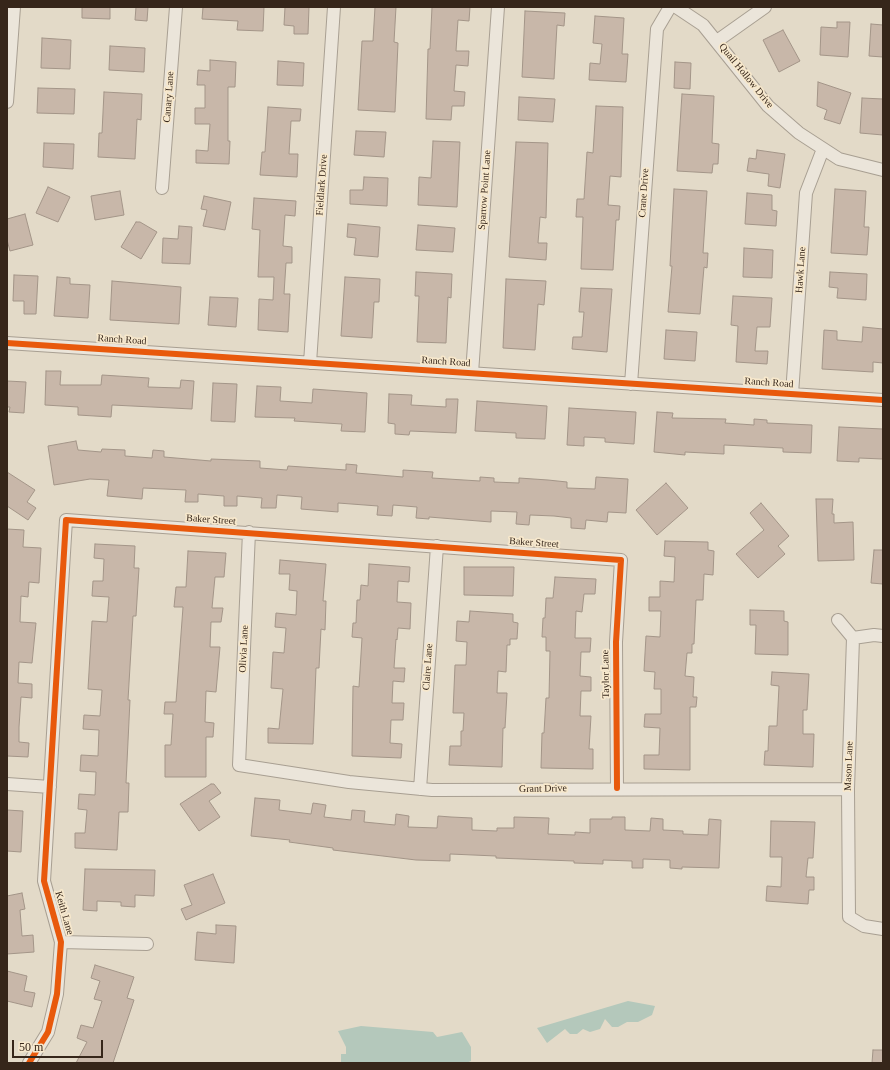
<!DOCTYPE html>
<html>
<head>
<meta charset="utf-8">
<style>
	body { margin:0 }
	#map { position:relative; width:890px; height:1070px; overflow:hidden; background:#e3dac8; font-family:"Times New Roman",serif }
	canvas { display:block }
	.frame { position:absolute; inset:0; border:8px solid #36261a; pointer-events:none }
	.scale { position:absolute; left:12px; top:1040px; width:91px; height:18px; box-sizing:border-box; border:2px solid #36261a; border-top:0; padding-left:5px; font-size:12px; line-height:14px; white-space:nowrap; color:#36261a; -webkit-text-stroke:3px #f7e8cc; paint-order:stroke }
</style>
</head>
<body>
<div id="map">
<canvas width="890" height="1070"></canvas>
<div class="frame"></div>
<div class="scale">50 m</div>
</div>
<script>
const context = document.querySelector('canvas').getContext('2d');
context.lineJoin = 'round';
function fillPath(path, color) {
  context.fillStyle = color;
  context.fill(path, 'evenodd');
}
function shape(rows) {
  const path = new Path2D();
  for (const r of rows) {
    path.moveTo(r[0], r[1]);
    for (let i = 2; i < r.length; i += 2) path.lineTo(r[i], r[i + 1]);
  }
  return path;
}
function stroke(path, color, width, dash) {
  context.strokeStyle = color;
  context.lineWidth = width;
  context.lineCap = dash ? 'butt' : 'round';
  context.setLineDash(dash || []);
  context.stroke(path);
}
function label(font, color, halo, rows, align = 'center') {
  context.font = font + ' "Times New Roman",serif';
  context.lineWidth = 3.5;
  context.setLineDash([]);
  context.textBaseline = 'middle';
  context.strokeStyle = halo;
  context.fillStyle = color;
  for (const [text, x, y, turn = 0] of rows) {
    context.save();
    context.translate(x, y);
    context.rotate((+turn || 0) * Math.PI / 180);
    context.textAlign = isNaN(turn) ? turn : align;
    if (halo) context.strokeText(text, 0, 0);
    context.fillText(text, 0, 0);
    context.restore();
  }
}
const water = shape([
	[628,1001,655,1006,652,1015,638,1022,627,1022,618,1027,612,1027,605,1019,600,1029,590,1032,583,1029,577,1034,570,1034,565,1029,547,1043,537,1028],
	[361,1026,433,1032,437,1037,462,1032,471,1047,471,1061,466,1063,341,1063,341,1054,346,1054,346,1047,338,1031]
]);
const building = shape([
	[82,7,110,7,110,19,82,18,82,7],
	[136,7,148,7,147,21,135,20,136,7],
	[203,7,264,7,263,31,237,30,238,21,202,19,203,7],
	[285,7,309,7,308,34,294,34,294,26,284,25,285,7],
	[375,7,396,7,394,42,398,43,395,112,358,110,362,41,373,41,375,7],
	[432,7,470,7,469,21,458,20,456,51,469,51,468,66,456,65,454,91,465,92,464,106,452,106,451,120,426,119,428,49,430,49,432,7],
	[525,11,565,13,564,26,557,25,554,79,522,77,525,11],
	[595,16,624,18,622,54,628,54,626,82,589,80,590,63,600,64,602,44,593,43,595,16],
	[837,22,850,22,848,57,820,55,821,27,837,28,837,22],
	[871,24,883,25,883,57,869,56,871,24],
	[783,30,800,61,779,72,763,40,783,30],
	[42,38,71,40,70,69,41,68,42,38],
	[110,46,145,48,144,72,109,70,110,46],
	[210,60,236,62,235,87,228,87,228,141,230,141,229,164,196,163,196,150,208,151,210,124,195,124,195,108,205,108,205,85,197,85,198,70,210,71,210,60],
	[278,61,304,63,303,86,277,85,278,61],
	[675,62,691,63,690,89,674,88,675,62],
	[818,82,851,93,840,124,824,119,827,110,817,106,818,82],
	[38,88,75,89,74,114,37,113,38,88],
	[104,92,142,94,141,120,137,119,135,159,98,157,99,133,102,133,104,92],
	[682,94,714,96,712,143,719,144,718,164,713,164,712,173,677,171,682,94],
	[519,97,555,99,553,122,518,120,519,97],
	[862,98,883,99,883,135,860,133,862,98],
	[596,106,623,107,621,177,610,176,608,205,620,206,619,220,616,220,613,270,581,269,583,217,576,217,577,199,584,199,587,152,593,153,596,106],
	[268,107,301,109,300,121,291,121,289,154,298,154,297,177,260,175,262,152,265,152,268,107],
	[356,131,386,132,384,157,354,155,356,131],
	[433,141,460,142,457,207,418,205,419,177,431,178,433,141],
	[516,142,548,143,546,218,540,217,538,243,547,243,546,260,509,257,516,142],
	[44,143,74,144,73,169,43,167,44,143],
	[757,150,785,154,780,188,768,186,769,174,747,171,749,158,756,159,757,150],
	[364,177,388,178,387,206,350,204,350,190,363,190,364,177],
	[48,187,70,197,58,222,36,213,48,187],
	[674,189,707,191,703,253,708,253,707,268,704,267,700,314,668,312,672,266,670,266,674,189],
	[835,189,866,191,864,227,869,227,867,255,831,253,835,189],
	[120,191,124,215,95,220,91,196,120,191],
	[747,193,772,195,772,210,777,211,776,226,745,224,747,193],
	[204,196,231,202,225,230,203,226,207,210,201,209,204,196],
	[254,198,296,201,295,216,285,215,283,246,292,247,292,263,286,263,284,294,290,294,288,332,258,330,259,299,273,300,274,277,258,277,260,230,252,229,254,198],
	[25,214,33,245,10,251,7,240,7,219,25,214],
	[136,222,140,222,157,232,141,259,121,247,136,222],
	[348,224,380,227,378,257,354,255,356,238,347,237,348,224],
	[418,225,455,228,453,252,416,250,418,225],
	[179,226,192,227,190,264,162,263,163,238,178,239,179,226],
	[744,248,773,250,772,278,743,277,744,248],
	[416,272,452,274,451,298,448,297,446,343,417,342,419,296,415,296,416,272],
	[830,272,867,274,866,300,837,298,838,288,829,287,830,272],
	[14,275,38,276,36,314,24,314,24,301,13,301,14,275],
	[57,277,70,278,70,284,90,285,88,318,54,316,57,277],
	[345,277,380,279,379,302,374,302,372,338,341,336,345,277],
	[506,279,546,281,544,305,538,304,535,350,503,348,506,279],
	[112,281,181,287,179,324,110,320,112,281],
	[581,288,612,289,607,352,572,349,573,337,582,337,584,312,579,312,581,288],
	[733,296,772,298,770,327,757,327,755,351,768,351,767,364,736,362,738,326,731,325,733,296],
	[210,297,238,298,236,327,208,325,210,297],
	[863,327,883,329,883,363,873,362,873,372,822,369,824,330,837,331,837,340,862,342,863,327],
	[666,330,697,332,695,361,664,359,666,330],
	[46,371,61,371,60,385,101,385,102,375,149,378,148,387,180,388,181,380,194,381,192,409,112,405,111,417,78,415,78,407,45,405,46,371],
	[7,381,26,382,24,413,9,412,10,407,7,407,7,381],
	[213,383,237,384,235,422,211,421,213,383],
	[257,386,281,387,280,401,312,403,313,389,367,393,365,432,341,431,342,424,294,421,295,418,255,417,257,386],
	[389,394,412,395,411,405,446,407,446,399,458,399,456,433,410,431,409,435,395,434,395,424,388,423,389,394],
	[477,401,547,406,545,439,516,438,516,433,475,431,477,401],
	[569,408,636,412,634,444,605,442,605,438,584,437,584,446,567,445,569,408],
	[657,412,673,413,672,418,726,419,725,423,754,425,754,419,767,420,767,423,812,425,811,453,783,452,783,448,724,445,724,454,685,452,685,455,654,452,657,412],
	[839,427,883,429,883,459,859,458,859,462,837,461,839,427],
	[76,441,78,450,101,452,102,449,125,450,125,456,152,458,153,450,164,451,164,457,211,461,211,459,260,461,260,468,287,470,288,466,346,470,346,464,357,465,356,473,403,477,403,470,433,472,432,478,480,481,480,477,494,478,494,482,519,483,519,478,548,480,567,482,567,488,595,489,596,477,628,479,626,513,608,512,607,522,586,520,585,529,571,528,571,518,554,516,530,515,529,525,516,524,517,512,491,511,491,522,429,517,429,519,416,518,417,507,393,505,392,516,377,515,378,506,338,503,338,512,301,509,302,497,277,495,276,508,261,508,262,498,237,496,237,506,224,506,224,496,198,494,198,502,185,502,186,490,143,488,142,499,107,496,109,480,90,479,54,485,48,446,76,441],
	[7,472,35,490,27,502,36,508,28,520,7,506,7,472],
	[666,483,688,508,657,535,636,510,666,483],
	[816,499,833,499,832,514,834,514,834,523,853,522,854,560,818,561,816,499],
	[761,503,789,536,778,546,785,554,758,578,736,554,764,530,750,513,761,503],
	[7,529,24,530,23,547,41,548,39,583,29,582,28,597,21,596,20,622,36,623,32,663,19,662,18,683,32,684,32,698,21,697,19,727,19,742,29,743,28,757,7,756,7,529],
	[665,541,708,542,708,550,714,551,713,575,704,574,703,600,696,600,694,644,692,644,692,653,687,653,685,676,694,677,693,697,697,697,696,707,690,707,690,770,644,769,644,755,659,755,660,728,644,727,645,714,661,714,661,689,654,689,655,672,644,671,646,636,660,637,661,611,649,611,649,597,660,597,660,581,674,582,675,557,664,556,665,541],
	[95,544,135,546,134,568,139,568,136,616,133,616,128,700,130,700,126,783,129,783,128,812,119,812,117,850,75,848,75,833,85,833,87,810,78,809,79,794,95,795,96,772,80,771,81,755,98,756,99,730,83,729,84,715,100,716,102,690,88,689,92,621,107,622,109,597,92,596,93,581,103,581,104,559,94,558,95,544],
	[874,550,883,550,883,584,871,583,874,550],
	[188,551,226,553,224,577,215,577,212,608,223,608,221,622,211,622,210,647,220,647,216,692,206,691,205,722,214,723,213,737,206,737,206,777,165,777,165,745,171,745,173,714,164,714,165,702,176,702,183,607,174,607,176,587,186,587,188,551],
	[280,560,326,564,323,601,326,601,325,630,321,629,319,668,316,668,313,744,268,743,268,728,279,729,283,689,271,688,273,652,284,653,286,628,275,627,276,613,296,615,297,591,289,590,290,574,279,574,280,560],
	[369,564,410,567,409,582,398,581,397,602,411,603,410,629,398,628,397,640,396,639,394,668,405,668,404,682,393,681,392,703,404,703,403,720,391,720,390,743,402,744,401,758,352,756,353,686,359,687,362,638,352,637,353,623,356,623,357,600,360,600,361,585,368,586,369,564],
	[464,567,514,567,513,596,464,595,464,567],
	[555,577,596,579,595,594,584,594,582,612,576,611,575,638,591,638,590,652,581,652,580,676,591,677,591,691,581,691,580,716,591,716,589,749,593,749,593,769,541,768,542,733,544,733,546,698,549,698,550,651,546,651,546,637,542,637,543,618,545,618,546,598,553,598,555,577],
	[750,610,784,611,784,621,788,622,788,655,755,654,756,625,750,625,750,610],
	[470,611,513,614,513,622,518,623,517,639,510,639,510,645,507,645,506,672,498,671,497,693,507,693,505,728,503,728,502,767,449,765,450,746,461,746,461,731,463,731,464,713,453,713,455,665,466,665,467,642,456,641,457,621,469,622,470,611],
	[772,672,809,674,807,710,803,710,803,734,814,734,813,767,764,765,765,751,768,751,769,726,777,726,779,686,771,685,772,672],
	[211,784,214,784,221,793,209,801,220,817,199,831,180,804,211,784],
	[255,798,280,800,279,810,311,814,313,803,326,805,324,817,351,820,352,810,365,811,364,822,395,825,396,814,409,816,408,827,437,828,438,816,451,817,472,818,472,830,497,831,497,828,514,828,514,817,549,818,548,834,575,835,575,832,590,833,590,819,612,819,612,817,625,817,625,830,650,831,651,818,663,819,663,830,683,831,683,834,708,835,709,819,721,820,719,868,682,867,682,869,670,868,670,860,643,859,643,868,632,868,632,861,603,860,603,864,574,863,574,861,496,858,496,856,450,854,450,861,416,860,333,850,333,848,289,842,290,840,251,836,255,798],
	[7,810,23,811,21,852,7,851,7,810],
	[771,821,815,822,813,858,808,858,806,877,814,877,814,890,809,890,808,904,766,901,767,886,781,887,782,857,770,857,771,821],
	[85,869,155,870,154,896,135,895,135,907,121,906,121,902,97,901,97,911,83,910,85,869],
	[213,874,225,903,186,920,181,909,192,905,184,885,213,874],
	[22,893,25,909,20,910,22,936,33,935,34,952,7,954,7,896,22,893],
	[216,925,236,926,234,963,195,960,197,932,216,934,216,925],
	[95,965,134,977,127,998,134,1000,113,1063,76,1063,87,1042,77,1038,81,1025,93,1028,102,1001,94,999,100,981,91,978,95,965],
	[7,971,27,976,24,991,35,993,32,1007,7,1001,7,971],
	[873,1050,883,1050,883,1063,872,1063,873,1050]
]);
const minor = shape([
	[676,7,703,25,768,106,799,133,839,159,883,170],
	[717,41,765,7],
	[7,102,14,7],
	[162,188,176,7],
	[7,343,883,400],
	[310,363,334,7],
	[472,373,498,7],
	[631,384,657,29,670,7],
	[792,394,806,193,823,149],
	[249,532,239,765,349,782,432,790,848,789],
	[838,620,853,638,848,789,849,917,864,926,883,929],
	[853,638,874,635,883,636],
	[7,784,50,787],
	[420,789,437,546],
	[61,942,147,944],
	[29,1063,48,1032,57,994,61,942,44,881,66,520,621,560,616,642,617,788]
]);
const cycleway = shape([
	[7,343,883,400],
	[29,1063,48,1032,57,994,61,942,44,881,66,520,621,560,616,642,617,788]
]);
const streetNames = [
	["Quail Hollow Drive",746,76,51],
	["Canary Lane",169,97,-86],
	["Fieldlark Drive",322,185,-86],
	["Sparrow Point Lane",485,190,-86],
	["Crane Drive",644,193,-86],
	["Hawk Lane",801,270,-86],
	["Ranch Road",122,340,4],
	["Ranch Road",446,362,4],
	["Ranch Road",769,383,4],
	["Baker Street",211,520,4],
	["Baker Street",534,543,4],
	["Olivia Lane",244,649,-87],
	["Claire Lane",428,667,-86],
	["Taylor Lane",606,674,-91],
	["Mason Lane",849,766,-88],
	["Grant Drive",543,789,-1],
	["Keith Lane",64,913,74]
];
fillPath(water, '#b4c8bb');
fillPath(building, '#c8b7a9');
stroke(building, '#a39588', 1);
stroke(minor, '#a89f92', 14);
stroke(minor, '#ebe5da', 12);
stroke(cycleway, '#e8590c', 6);
label('10px', '#36261a', '#f7e8cc', streetNames);
</script>
</body>
</html>
